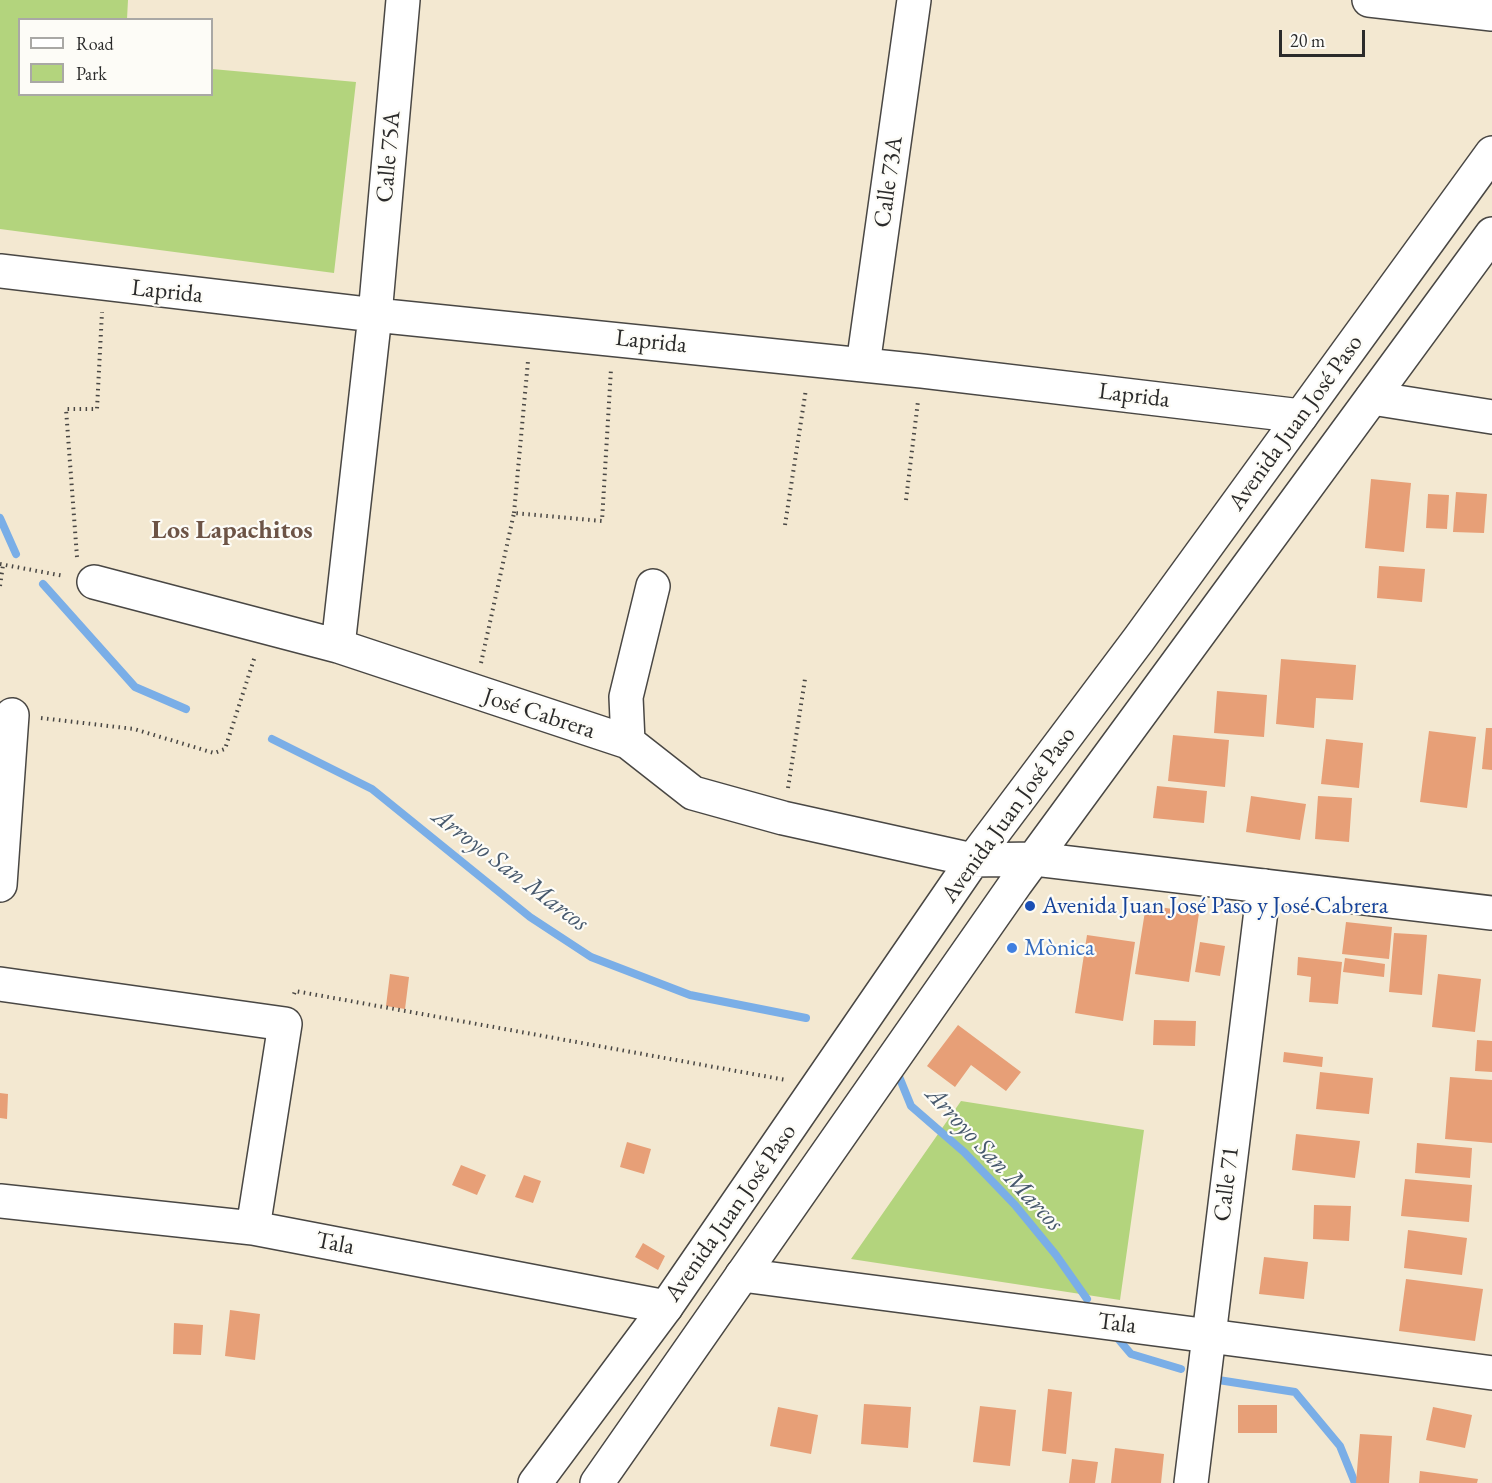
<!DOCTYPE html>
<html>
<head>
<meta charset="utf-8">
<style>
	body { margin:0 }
	#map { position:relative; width:1492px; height:1483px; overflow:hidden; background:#f3e8d1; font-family:"EB Garamond",serif }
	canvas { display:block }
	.legend { position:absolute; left:18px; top:18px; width:195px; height:78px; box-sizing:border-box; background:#fdfcf7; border:2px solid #a9a8a5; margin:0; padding:8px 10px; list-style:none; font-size:18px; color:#2b2b2b }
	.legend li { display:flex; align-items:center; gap:12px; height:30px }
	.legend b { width:30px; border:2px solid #a9a8a5 }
	.scale { position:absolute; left:1279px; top:30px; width:86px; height:27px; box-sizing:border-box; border:3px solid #2b2b2b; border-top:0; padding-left:8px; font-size:18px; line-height:21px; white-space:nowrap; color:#2b2b2b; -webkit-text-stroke:4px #fdfcf7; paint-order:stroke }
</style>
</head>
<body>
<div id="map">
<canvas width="1492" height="1483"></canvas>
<ul class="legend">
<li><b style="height:8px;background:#fff"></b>Road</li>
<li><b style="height:16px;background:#b3d47d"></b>Park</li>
</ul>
<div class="scale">20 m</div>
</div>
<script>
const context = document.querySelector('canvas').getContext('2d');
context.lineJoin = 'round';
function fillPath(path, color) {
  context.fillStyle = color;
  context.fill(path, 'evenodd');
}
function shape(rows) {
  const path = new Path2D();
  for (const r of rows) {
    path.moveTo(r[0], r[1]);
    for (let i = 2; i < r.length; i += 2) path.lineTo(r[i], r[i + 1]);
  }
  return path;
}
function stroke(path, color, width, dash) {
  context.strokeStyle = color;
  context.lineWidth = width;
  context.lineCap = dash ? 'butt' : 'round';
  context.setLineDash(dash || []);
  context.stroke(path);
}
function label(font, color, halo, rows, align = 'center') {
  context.font = font + ' "EB Garamond",serif';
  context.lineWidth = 4.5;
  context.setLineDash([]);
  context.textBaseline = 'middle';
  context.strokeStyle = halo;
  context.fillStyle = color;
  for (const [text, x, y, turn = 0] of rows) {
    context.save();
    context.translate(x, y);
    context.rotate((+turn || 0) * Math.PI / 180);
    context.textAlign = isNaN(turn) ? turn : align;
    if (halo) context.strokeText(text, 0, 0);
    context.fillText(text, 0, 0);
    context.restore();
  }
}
const green = shape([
	[0,0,128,0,127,19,20,20,20,94,212,94,212,69,356,82,334,273,0,229],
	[961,1101,1144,1130,1120,1300,851,1259]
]);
const stream = shape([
	[0,518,16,554],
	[43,584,135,687,186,709],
	[272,739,372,789,530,917,591,957,690,995,806,1018],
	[898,1074,911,1106,964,1152,1015,1205,1056,1255,1087,1299],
	[1114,1334,1131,1354,1181,1369],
	[1212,1379,1295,1392,1340,1446,1355,1483]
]);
const building = shape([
	[1371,479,1411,483,1404,552,1365,548],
	[1456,492,1487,494,1484,533,1453,532],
	[1428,494,1449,495,1447,529,1426,528],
	[1379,566,1425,569,1422,602,1377,598],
	[1281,659,1356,665,1353,700,1316,698,1314,728,1276,724],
	[1217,691,1267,695,1264,737,1214,733],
	[1486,728,1492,728,1492,770,1482,769],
	[1429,731,1476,737,1467,808,1420,802],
	[1173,735,1229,740,1225,787,1168,781],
	[1326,739,1363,743,1359,788,1321,784],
	[1157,786,1207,791,1204,823,1153,818],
	[1251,796,1306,804,1300,840,1246,832],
	[1318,796,1352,798,1349,842,1315,839],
	[1146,905,1199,913,1189,982,1135,974],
	[1346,922,1392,927,1389,959,1342,954],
	[1394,933,1427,935,1422,995,1389,992],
	[1087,935,1135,942,1123,1021,1075,1013],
	[1200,942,1225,946,1220,976,1195,972],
	[1298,957,1342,962,1338,1004,1309,1002,1311,977,1297,975],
	[1345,958,1385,964,1384,977,1343,972],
	[390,974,409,977,405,1009,386,1006],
	[1438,974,1481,979,1475,1032,1432,1027],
	[1154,1020,1196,1021,1195,1046,1153,1045],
	[958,1025,1021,1072,1006,1091,971,1065,955,1087,927,1066],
	[1477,1040,1492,1041,1492,1072,1475,1071],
	[1284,1052,1323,1057,1322,1067,1283,1062],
	[1320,1072,1373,1078,1369,1114,1316,1109],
	[1450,1077,1492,1080,1492,1143,1445,1139],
	[0,1093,8,1094,7,1119,0,1118],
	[1296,1134,1360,1141,1355,1178,1292,1170],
	[627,1142,651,1149,644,1174,620,1167],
	[1417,1143,1472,1148,1470,1178,1415,1173],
	[461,1165,486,1175,477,1195,452,1185],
	[524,1175,541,1181,533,1203,515,1197],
	[1405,1179,1472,1185,1469,1222,1401,1216],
	[1314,1205,1351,1206,1349,1241,1313,1239],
	[1408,1230,1467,1238,1462,1275,1404,1268],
	[643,1243,665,1256,658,1270,635,1257],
	[1264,1257,1308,1262,1304,1299,1259,1294],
	[1406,1279,1483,1289,1475,1341,1399,1331],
	[230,1310,260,1314,255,1360,225,1356],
	[174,1323,203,1325,201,1355,173,1354],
	[1048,1389,1072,1392,1066,1454,1042,1451],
	[864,1404,911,1407,908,1448,861,1444],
	[1238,1405,1277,1405,1277,1433,1238,1433],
	[980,1406,1016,1410,1010,1466,973,1462],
	[778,1407,818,1415,811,1454,770,1446],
	[1433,1407,1472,1415,1465,1448,1426,1440],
	[1360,1434,1392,1436,1389,1483,1356,1483],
	[1115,1448,1164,1454,1161,1483,1111,1483],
	[1072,1459,1098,1462,1095,1483,1069,1483],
	[1420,1471,1478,1479,1477,1483,1419,1483]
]);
const path = shape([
	[906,500,918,401],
	[514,513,528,361],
	[785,525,806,389],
	[77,557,66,409,97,409,102,312],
	[0,564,64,576],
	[0,586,3,565],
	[481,663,514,513,602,521,611,369],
	[41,718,134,729,214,753,225,749,255,656],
	[788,788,805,679],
	[294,994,295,991,786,1080]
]);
const street = shape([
	[1369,0,1492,14],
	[0,271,375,315,922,371,1301,416],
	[863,365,914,0],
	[1372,398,1492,417],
	[94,582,338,646,628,742,693,793,783,818,973,860],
	[338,646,375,315,403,0],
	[628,742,626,697,653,586],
	[0,885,12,715],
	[0,984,285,1024,253,1228],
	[0,1201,253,1228,666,1307],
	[742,1275,1492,1373],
	[1191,1483,1264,886]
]);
const secondary = shape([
	[973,860,1035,859,1492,913],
	[535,1483,666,1307,973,860,1139,639,1492,153],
	[597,1483,1016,883,1492,234]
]);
const markers = [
	[1030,906,6,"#1a4fb4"],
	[1012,948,6,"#3f7fe0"]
];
const streetNames = [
	["Calle 75A",389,157,-85],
	["Calle 73A",889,182,-82],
	["Laprida",167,292,6],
	["Laprida",651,342,6],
	["Laprida",1134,396,7],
	["Avenida Juan José Paso",1296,423,-54],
	["José Cabrera",539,714,18],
	["Avenida Juan José Paso",1009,815,-54],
	["Calle 71",1227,1184,-83],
	["Avenida Juan José Paso",731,1213,-55],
	["Tala",335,1244,11],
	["Tala",1117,1324,7]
];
const transitNames = [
	["Avenida Juan José Paso y José Cabrera",1042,906]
];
const shopNames = [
	["Mònica",1024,948]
];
const neighbourhoodNames = [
	["Los Lapachitos",232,531]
];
const waterNames = [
	["Arroyo San Marcos",510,870,37],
	["Arroyo San Marcos",994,1159,47]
];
fillPath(green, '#b3d47d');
stroke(stream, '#7aaee7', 8);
fillPath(building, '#e79f77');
stroke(street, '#494744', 36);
stroke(secondary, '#494744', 36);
stroke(path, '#494744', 4, [1.5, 4.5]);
stroke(street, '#fff', 33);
stroke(secondary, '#fff', 33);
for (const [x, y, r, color] of markers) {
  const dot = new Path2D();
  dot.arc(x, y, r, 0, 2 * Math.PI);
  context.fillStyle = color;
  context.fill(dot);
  stroke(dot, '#fdfcf7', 2);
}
label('24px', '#2b2b2b', '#fdfcf7', streetNames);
label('24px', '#164399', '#fdfcf7', transitNames, 'left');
label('24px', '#366cbe', '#fdfcf7', shopNames, 'left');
label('bold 26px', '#6d5446', '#fdfcf7', neighbourhoodNames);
label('italic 26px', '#47596d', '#fdfcf7', waterNames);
</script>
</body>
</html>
